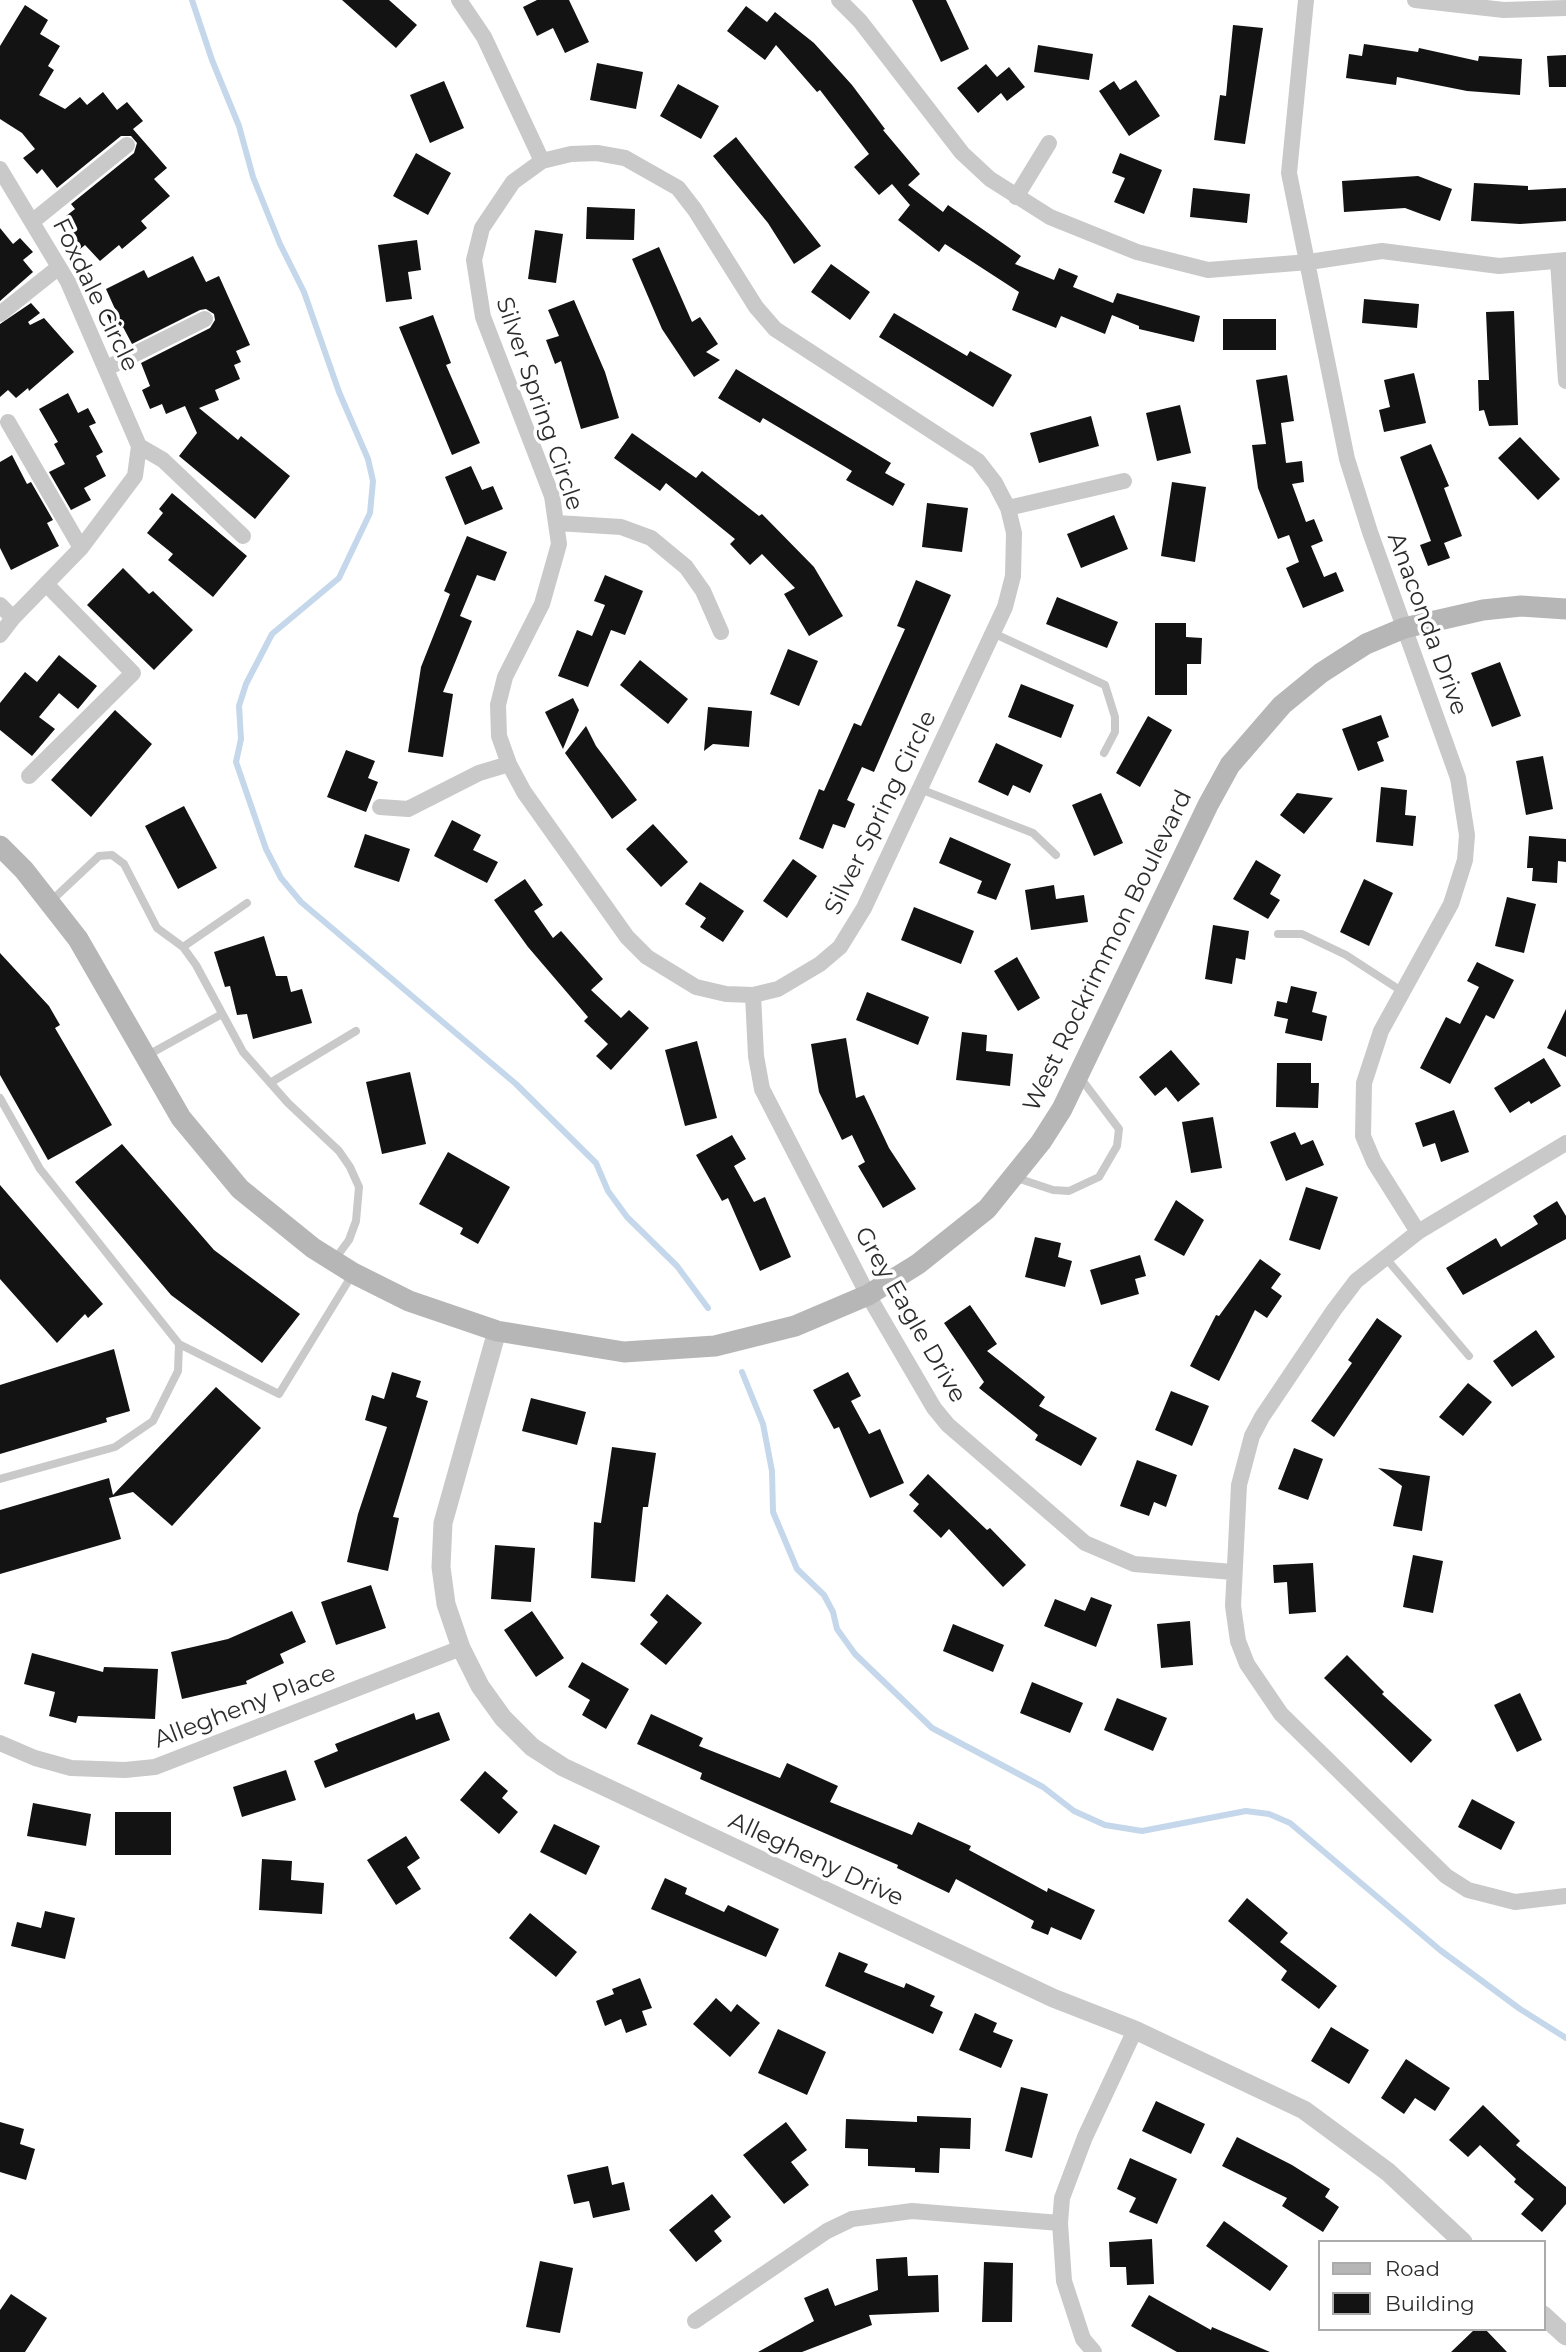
<!DOCTYPE html>
<html>
<head>
<meta charset="utf-8">
<style>
	body { margin:0 }
	#map { position:relative; width:1566px; height:2352px; overflow:hidden; background:#fff; font-family:Montserrat,sans-serif }
	canvas { display:block }
	.legend { position:absolute; left:1318px; top:2240px; width:228px; height:91px; box-sizing:border-box; background:#fff; border:2px solid #ababab; margin:0; padding:9px 12px; list-style:none; font-size:21px; color:#2c2c2c }
	.legend li { display:flex; align-items:center; gap:14px; height:35px }
	.legend b { width:35px; border:2px solid #ababab }
</style>
</head>
<body>
<div id="map">
<canvas width="1566" height="2352"></canvas>
<ul class="legend">
<li><b style="height:9px;background:#b6b6b6"></b>Road</li>
<li><b style="height:19px;background:#131313"></b>Building</li>
</ul>
</div>
<script>
const context = document.querySelector('canvas').getContext('2d');
context.lineJoin = 'round';
function shape(rows) {
  const path = new Path2D();
  for (const r of rows) {
    path.moveTo(r[0], r[1]);
    for (let i = 2; i < r.length; i += 2) path.lineTo(r[i], r[i + 1]);
  }
  return path;
}
function stroke(path, color, width, dash) {
  context.strokeStyle = color;
  context.lineWidth = width;
  context.lineCap = dash ? 'butt' : 'round';
  context.setLineDash(dash || []);
  context.stroke(path);
}
function fillPath(path, color) {
  context.fillStyle = color;
  context.fill(path, 'evenodd');
}
function label(font, color, halo, rows, align = 'center') {
  context.font = font + ' Montserrat,sans-serif';
  context.lineWidth = 7;
  context.setLineDash([]);
  context.textBaseline = 'middle';
  context.strokeStyle = halo;
  context.fillStyle = color;
  for (const [text, x, y, turn = 0] of rows) {
    context.save();
    context.translate(x, y);
    context.rotate((+turn || 0) * Math.PI / 180);
    context.textAlign = isNaN(turn) ? turn : align;
    if (halo) context.strokeText(text, 0, 0);
    context.fillText(text, 0, 0);
    context.restore();
  }
}
const stream = shape([
	[192,0,212,60,239,126,253,177,280,244,304,292,339,392,368,459,373,481,370,513,339,578,272,634,246,684,239,706,241,739,236,762,266,849,281,878,301,902,516,1084,596,1163,608,1191,627,1217,677,1266,708,1308],
	[742,1372,763,1424,772,1471,773,1512,797,1569,824,1595,833,1612,837,1629,855,1654,932,1728,1043,1787,1074,1811,1105,1825,1142,1831,1246,1811,1269,1814,1290,1823,1440,1950,1520,2009,1566,2038]
]);
const building = shape([
	[342,0,389,0,417,25,396,48],
	[537,0,569,0,589,42,565,53,553,28,537,36,523,7],
	[912,0,946,0,969,49,941,62],
	[25,5,48,20,40,34,60,46,48,66,54,70,39,95,65,109,80,97,87,105,103,92,117,110,127,102,143,121,133,129,167,168,154,179,170,196,141,221,147,228,122,249,119,245,100,261,85,245,79,250,67,236,76,228,66,216,75,209,71,204,134,153,137,143,131,136,121,136,57,188,42,169,37,174,23,158,35,149,22,133,0,119,0,46],
	[746,6,767,22,775,12,814,43,852,85,885,129,883,130,920,174,908,185,943,212,948,205,1021,256,1015,264,1054,280,1059,268,1078,276,1073,287,1113,303,1117,293,1200,316,1194,342,1139,329,1139,326,1112,315,1105,334,1061,316,1056,328,1012,310,1019,292,945,244,939,252,898,220,910,205,892,184,879,195,854,167,869,154,820,90,817,92,776,45,765,60,727,31],
	[1233,25,1263,28,1245,144,1214,140,1220,95,1226,96],
	[1364,44,1418,52,1419,48,1478,61,1479,56,1522,59,1520,95,1467,91,1397,77,1396,85,1346,78,1349,54,1362,56],
	[1038,45,1093,54,1089,80,1034,72],
	[1566,55,1566,87,1549,87,1547,56],
	[597,63,643,72,636,109,590,100],
	[986,64,997,77,1009,67,1025,87,1007,101,1001,93,978,113,957,88],
	[1136,80,1160,116,1129,136,1099,91,1114,81,1120,90],
	[444,81,464,128,430,143,410,95],
	[678,84,719,106,701,139,660,116],
	[736,137,821,246,794,264,768,223,713,156],
	[416,153,451,173,428,215,393,196],
	[1120,153,1162,170,1144,214,1114,202,1125,178,1112,173],
	[1418,176,1452,189,1440,221,1405,208,1344,212,1342,181],
	[1474,183,1528,186,1528,190,1566,188,1566,221,1520,224,1471,221],
	[1193,188,1250,194,1247,223,1190,217],
	[587,207,635,209,634,240,586,239],
	[0,228,13,244,20,238,33,252,23,260,33,272,0,301],
	[535,230,563,234,556,283,528,279],
	[417,240,421,270,408,272,412,299,386,302,378,245],
	[659,247,692,322,700,317,718,344,706,352,720,360,694,377,662,329,632,259],
	[193,256,206,282,219,276,250,345,236,351,241,362,234,365,240,379,215,390,219,400,199,408,238,440,241,436,290,476,255,519,179,456,197,433,185,406,166,414,162,404,150,409,142,390,150,386,141,363,210,328,215,320,214,314,206,309,200,310,132,344,123,327,114,331,106,313,115,309,106,289,144,270,148,278],
	[831,264,870,292,850,320,811,292],
	[1364,299,1419,304,1417,328,1362,323],
	[574,300,605,372,619,418,581,429,561,361,555,364,546,340,559,336,548,310],
	[31,303,40,313,28,322,30,325,44,318,74,352,29,391,28,388,16,398,8,390,0,397,0,324],
	[1514,311,1518,425,1489,426,1484,410,1479,411,1478,380,1489,380,1486,312],
	[894,313,967,356,970,351,1012,375,993,407,879,337],
	[433,315,451,363,446,365,480,443,452,455,399,327],
	[1223,319,1276,319,1276,350,1223,350],
	[736,369,891,463,885,473,905,484,893,506,846,480,852,471,763,418,760,423,718,398],
	[1414,373,1426,423,1384,432,1379,410,1390,407,1384,380],
	[1287,375,1294,421,1281,423,1286,463,1302,461,1304,482,1292,484,1306,522,1314,519,1323,541,1311,546,1324,577,1336,572,1344,591,1303,608,1286,568,1299,562,1289,535,1278,539,1258,488,1252,445,1266,444,1256,380],
	[68,393,78,413,88,408,96,423,89,426,103,452,96,456,106,476,84,488,91,500,71,510,49,472,65,464,54,444,58,442,39,409],
	[1180,405,1191,453,1157,461,1146,413],
	[1091,416,1099,446,1039,463,1030,433],
	[632,433,696,478,702,471,759,516,762,514,814,567,843,616,809,636,784,594,795,588,762,554,750,565,730,544,735,539,666,483,660,491,614,458],
	[1520,437,1560,479,1538,500,1498,458],
	[1431,444,1449,486,1444,488,1462,536,1444,543,1450,558,1428,566,1420,545,1431,541,1400,457],
	[12,455,27,484,31,482,53,520,47,523,59,546,11,570,0,548,0,462],
	[471,466,482,490,493,486,503,509,465,525,445,477],
	[1172,482,1206,487,1195,562,1161,556],
	[172,493,247,556,213,597,168,560,173,554,147,533,163,513,159,509],
	[927,503,968,508,962,552,922,547],
	[1114,515,1128,549,1081,568,1067,534],
	[467,536,507,552,495,581,477,575,460,616,472,621,443,692,453,694,443,757,408,752,421,667,450,594,444,591],
	[123,568,149,594,153,591,193,630,154,670,87,605],
	[605,575,643,591,625,635,611,630,588,687,558,676,577,630,592,636,605,605,594,601],
	[916,580,951,595,874,772,862,767,847,800,855,804,845,828,833,824,823,849,799,839,819,789,824,791,854,723,861,726,905,629,897,626],
	[1057,597,1118,622,1107,648,1046,624],
	[1155,623,1186,623,1186,637,1202,638,1201,664,1187,664,1187,695,1155,695],
	[788,649,818,661,799,706,770,694],
	[59,655,97,686,78,709,59,693,39,717,55,729,32,756,0,730,0,703,25,672,37,682],
	[640,660,688,699,668,724,620,685],
	[1500,662,1521,716,1492,727,1471,673],
	[1021,684,1074,705,1061,738,1008,717],
	[573,698,579,710,563,749,545,712],
	[708,707,752,711,749,747,713,744,704,751],
	[115,710,152,744,91,817,51,780],
	[1381,715,1389,737,1377,742,1384,761,1358,771,1342,729],
	[1148,716,1172,730,1140,787,1116,773],
	[586,726,596,746,637,800,612,819,565,753],
	[996,743,1043,765,1030,793,1013,785,1008,796,978,782],
	[346,750,375,761,368,778,378,782,366,812,327,797],
	[1543,756,1553,809,1526,815,1516,761],
	[1381,787,1407,790,1405,815,1416,816,1413,846,1376,842],
	[1101,793,1123,843,1094,856,1072,805],
	[1297,793,1333,798,1304,834,1280,815],
	[184,806,217,868,178,889,145,826],
	[452,820,481,835,473,850,498,862,487,883,434,856],
	[653,824,688,862,661,887,626,849],
	[365,834,410,849,399,882,354,867],
	[1529,836,1566,839,1566,862,1558,861,1557,883,1532,881,1533,868,1527,868],
	[950,837,1011,864,996,900,977,893,982,881,939,863],
	[793,859,817,876,787,918,763,901],
	[1256,860,1281,875,1270,894,1280,900,1268,919,1233,899],
	[525,879,543,905,534,911,553,938,561,931,603,979,591,990,621,1018,629,1010,649,1028,611,1070,596,1056,608,1044,584,1021,588,1017,528,947,494,900],
	[1364,879,1393,893,1369,946,1340,932],
	[700,882,744,911,723,942,700,927,706,918,685,904],
	[1054,885,1056,899,1084,895,1088,922,1031,930,1025,890],
	[1507,897,1536,904,1524,953,1495,946],
	[914,907,974,931,961,964,901,940],
	[1213,925,1249,931,1245,960,1236,958,1232,984,1205,979],
	[264,936,276,976,287,976,291,992,302,989,312,1023,253,1039,247,1014,237,1015,230,986,225,987,214,952],
	[0,953,49,1006,60,1025,55,1028,112,1125,48,1160,0,1075],
	[1017,957,1040,998,1018,1011,994,971],
	[1477,962,1514,980,1494,1019,1486,1015,1450,1084,1420,1068,1446,1017,1460,1024,1479,987,1467,981],
	[1291,986,1317,992,1312,1012,1327,1016,1322,1041,1285,1033,1288,1019,1274,1016,1277,1001,1287,1003],
	[867,992,929,1017,918,1045,856,1020],
	[1566,1009,1566,1057,1547,1048],
	[962,1032,987,1035,986,1051,1013,1054,1010,1086,956,1080],
	[846,1038,856,1098,864,1095,889,1148,916,1189,883,1208,858,1166,865,1162,852,1135,842,1140,819,1092,811,1044],
	[697,1041,717,1118,685,1126,665,1050],
	[1171,1050,1200,1084,1178,1102,1166,1087,1155,1096,1139,1077],
	[1544,1058,1561,1086,1531,1104,1529,1101,1510,1113,1494,1088],
	[1277,1063,1311,1063,1311,1083,1319,1083,1318,1108,1276,1107],
	[410,1072,426,1144,382,1154,366,1082],
	[1454,1110,1469,1152,1441,1162,1435,1143,1423,1147,1415,1123],
	[1213,1117,1222,1168,1191,1173,1182,1122],
	[1295,1132,1301,1145,1313,1140,1324,1165,1286,1181,1270,1142],
	[732,1135,746,1159,734,1166,754,1202,765,1197,791,1257,760,1271,728,1198,722,1201,696,1155],
	[122,1144,214,1250,300,1314,262,1363,171,1295,75,1182],
	[448,1152,510,1187,478,1244,460,1234,463,1228,419,1204],
	[0,1185,103,1304,88,1318,85,1314,57,1343,0,1279],
	[1306,1187,1338,1197,1320,1250,1289,1240],
	[1176,1200,1204,1220,1184,1256,1154,1240],
	[1557,1201,1566,1216,1566,1239,1463,1295,1446,1268,1496,1238,1501,1247,1538,1224,1533,1216],
	[1035,1237,1061,1243,1058,1257,1072,1261,1065,1287,1025,1277],
	[1140,1255,1146,1276,1135,1279,1139,1294,1101,1305,1090,1270],
	[1260,1259,1281,1274,1271,1288,1282,1296,1267,1318,1255,1310,1219,1381,1190,1366,1216,1315,1219,1316],
	[970,1305,997,1344,987,1351,1045,1397,1039,1406,1097,1438,1081,1466,1035,1440,1038,1435,979,1388,984,1382,944,1323],
	[1377,1318,1402,1336,1334,1437,1311,1421,1352,1363,1348,1360],
	[1536,1330,1555,1357,1512,1387,1493,1361],
	[114,1349,130,1411,106,1418,107,1422,0,1454,0,1385],
	[392,1372,421,1381,416,1397,428,1401,393,1517,399,1518,388,1571,347,1562,358,1514,387,1427,365,1420,372,1395,384,1399],
	[848,1372,861,1396,851,1401,869,1434,880,1429,904,1483,870,1498,839,1427,834,1429,813,1390],
	[1468,1383,1492,1402,1463,1436,1439,1417],
	[216,1387,261,1428,172,1526,133,1492,109,1498,121,1539,0,1574,0,1510,109,1478,113,1495],
	[1171,1391,1209,1406,1192,1446,1155,1430],
	[531,1398,586,1412,577,1445,522,1431],
	[612,1447,656,1453,648,1507,643,1507,635,1582,591,1578,594,1522,601,1523],
	[1294,1448,1323,1459,1308,1500,1278,1489],
	[1137,1460,1177,1475,1166,1507,1154,1502,1149,1516,1120,1506],
	[1378,1468,1430,1476,1422,1531,1393,1526,1402,1486],
	[928,1474,987,1530,990,1528,1026,1565,1003,1587,949,1529,941,1538,913,1511,919,1504,909,1495],
	[495,1545,535,1548,531,1602,491,1599],
	[1413,1555,1443,1561,1433,1613,1403,1607],
	[1313,1563,1316,1612,1289,1614,1287,1582,1274,1583,1273,1565],
	[371,1585,386,1628,336,1645,321,1602],
	[667,1594,702,1623,666,1665,640,1644,658,1622,650,1615],
	[1091,1597,1112,1605,1096,1647,1044,1626,1055,1599,1085,1611],
	[292,1611,306,1642,280,1654,284,1663,246,1681,247,1684,182,1699,171,1652,228,1639],
	[532,1611,564,1658,536,1677,504,1630],
	[1190,1621,1193,1665,1161,1668,1157,1624],
	[953,1624,1004,1645,993,1672,943,1651],
	[32,1653,103,1672,104,1667,158,1669,155,1719,78,1716,76,1723,49,1716,55,1692,24,1684],
	[1347,1655,1384,1692,1382,1694,1432,1740,1411,1763,1324,1678],
	[582,1662,629,1689,606,1729,582,1715,590,1700,568,1687],
	[1032,1682,1083,1703,1070,1733,1020,1713],
	[1520,1693,1542,1740,1517,1752,1494,1705],
	[1117,1698,1167,1718,1153,1751,1104,1730],
	[439,1712,450,1740,325,1788,314,1761,338,1751,335,1744,414,1713,416,1720],
	[651,1714,703,1738,699,1746,780,1778,787,1763,838,1786,830,1802,912,1835,918,1822,971,1846,969,1850,1047,1892,1048,1888,1095,1910,1081,1940,1051,1927,1048,1935,1031,1928,1034,1921,956,1879,949,1893,897,1868,898,1865,700,1779,702,1773,637,1744],
	[286,1770,296,1800,242,1817,233,1787],
	[485,1771,508,1791,502,1798,518,1812,499,1834,460,1800],
	[1472,1799,1515,1822,1501,1850,1458,1827],
	[33,1803,91,1814,86,1846,27,1836],
	[115,1812,171,1812,171,1855,115,1855],
	[554,1824,600,1846,586,1875,540,1852],
	[406,1836,420,1858,407,1867,421,1889,396,1905,367,1860],
	[262,1859,292,1861,291,1880,324,1883,322,1914,259,1910],
	[665,1878,687,1888,685,1894,724,1912,728,1905,779,1929,766,1957,651,1909],
	[1247,1898,1288,1933,1280,1942,1337,1986,1319,2009,1281,1980,1287,1971,1228,1921],
	[45,1911,75,1918,65,1959,11,1946,17,1922,41,1928],
	[530,1913,577,1952,556,1977,509,1938],
	[839,1952,868,1964,864,1972,904,1988,906,1983,935,1996,930,2006,943,2012,933,2034,825,1986],
	[640,1978,652,2008,642,2011,647,2025,626,2033,621,2019,605,2026,596,2001,614,1994,612,1989],
	[716,1998,731,2012,737,2004,760,2023,730,2057,693,2024],
	[975,2013,997,2023,993,2032,1013,2040,1001,2068,959,2050],
	[1331,2027,1369,2050,1349,2084,1311,2061],
	[778,2029,826,2052,807,2095,758,2073],
	[1406,2059,1450,2088,1435,2111,1415,2098,1404,2114,1381,2098],
	[1021,2087,1048,2094,1032,2158,1005,2151],
	[1156,2101,1205,2124,1191,2154,1142,2131],
	[1483,2105,1520,2141,1516,2145,1566,2187,1566,2204,1542,2232,1521,2214,1534,2199,1514,2182,1516,2179,1480,2145,1468,2157,1449,2140],
	[917,2116,971,2118,970,2149,940,2148,939,2173,915,2172,915,2168,868,2166,868,2149,845,2148,846,2119,917,2122],
	[0,2122,24,2129,20,2144,35,2149,26,2180,0,2172],
	[786,2122,807,2150,791,2162,809,2185,784,2204,743,2155],
	[1237,2137,1292,2165,1330,2189,1325,2197,1339,2207,1323,2232,1282,2206,1287,2198,1222,2166],
	[1130,2158,1177,2179,1157,2224,1129,2212,1136,2198,1117,2189],
	[608,2166,612,2185,624,2182,630,2210,593,2218,589,2201,574,2204,567,2175],
	[712,2194,731,2217,714,2231,722,2241,696,2262,669,2230],
	[1224,2221,1288,2266,1270,2291,1206,2246],
	[1152,2239,1154,2284,1127,2285,1126,2267,1110,2267,1109,2242],
	[907,2257,908,2276,938,2275,939,2312,869,2315,872,2325,802,2352,758,2352,814,2321,804,2298,828,2288,835,2306,878,2290,876,2259],
	[540,2261,573,2268,560,2333,526,2327],
	[984,2262,1013,2263,1012,2322,982,2322],
	[11,2294,47,2318,25,2352,0,2352,0,2310],
	[1149,2295,1211,2330,1212,2327,1270,2352,1177,2352,1131,2326],
	[1475,2329,1485,2329,1507,2352,1451,2352]
]);
const service = shape([
	[993,633,1105,685,1115,717,1115,732,1104,753],
	[920,789,1033,833,1056,855],
	[50,902,99,856,112,855,124,864,157,928,183,947,196,965,243,1052,288,1103,339,1151,350,1167,359,1187,356,1221,349,1240,335,1259],
	[1278,934,1302,934,1346,955,1403,992],
	[183,947,247,903],
	[148,1055,222,1014],
	[270,1083,356,1031],
	[0,1098,40,1169,179,1344,178,1371,153,1421,115,1447,0,1479],
	[1014,1177,1053,1190,1069,1191,1099,1177,1117,1146,1119,1129,1079,1076],
	[1384,1256,1469,1356],
	[179,1344,279,1394,352,1275]
]);
const minor = shape([
	[459,0,484,37,542,161],
	[839,0,860,21,962,153,990,179,1050,217,1137,252,1208,270,1309,262,1382,251,1499,266,1566,260],
	[1306,0,1289,173,1347,459,1370,532,1458,778,1467,835,1465,860,1451,904,1381,1031,1364,1083,1363,1136,1374,1162,1418,1232],
	[1415,0,1504,10,1566,8],
	[597,153,625,158,678,188,695,210,756,307,775,329,978,461,995,483,1008,508,1014,533,1013,576,1005,607,864,908,840,947,820,964,778,989,753,995,726,994,696,987,647,957,627,937,524,792,509,764,499,736,498,705,505,677,542,604,559,544,552,496,483,317,474,260,482,228,513,182,542,161,571,154,597,153],
	[0,169,68,282,139,446,135,476,81,548,13,618,0,605],
	[1016,197,1049,143],
	[33,221,127,145],
	[1558,261,1566,381],
	[0,314,59,267],
	[107,368,205,319],
	[8,422,81,548],
	[139,446,163,460,243,536],
	[1008,508,1124,481],
	[557,523,621,527,651,538,686,567,703,591,721,632],
	[0,635,13,618],
	[29,776,133,673,48,586],
	[380,807,408,809,479,773,509,764],
	[753,995,756,1056,762,1089,868,1295,934,1408,948,1425,1085,1543,1134,1564,1233,1572],
	[1566,1143,1418,1232,1356,1281,1334,1310,1262,1417,1252,1436,1239,1485,1233,1606,1238,1641,1247,1664,1281,1714,1446,1876,1468,1890,1515,1902,1566,1896],
	[0,1743,35,1758,71,1768,125,1770,155,1767,461,1648],
	[695,2321,827,2231,852,2219,912,2211,1060,2223],
	[1094,2352,1083,2339,1064,2281,1060,2223,1062,2198,1085,2137,1135,2030]
]);
const tertiary = shape([
	[497,1331,443,1523,441,1567,446,1604,461,1648,480,1686,503,1718,532,1747,563,1767,1053,1998,1135,2030,1304,2110,1388,2172,1463,2242],
	[1543,2315,1566,2336]
]);
const secondary = shape([
	[0,846,24,870,78,939,181,1118,240,1189,313,1248,353,1273,409,1301,497,1331,624,1352,715,1346,795,1326,868,1295,918,1264,987,1209,1041,1142,1062,1109,1208,805,1230,765,1282,705,1321,673,1366,644,1404,628,1483,610,1521,606,1566,609]
]);
const streetNames = [
	["Foxdale Circle",95,295,64],
	["Silver Spring Circle",539,404,71],
	["Anaconda Drive",1427,624,70],
	["Silver Spring Circle",881,813,-64],
	["West Rockrimmon Boulevard",1108,951,-64],
	["Grey Eagle Drive",910,1315,60],
	["Allegheny Place",245,1707,-21],
	["Allegheny Drive",816,1860,25]
];
stroke(stream, '#c5d7ea', 6);
fillPath(building, '#131313');
stroke(service, '#c9c9c9', 8);
stroke(minor, '#c9c9c9', 16);
stroke(tertiary, '#c9c9c9', 19);
stroke(secondary, '#b6b6b6', 21);
label('24px', '#2c2c2c', '#fff', streetNames);
</script>
</body>
</html>
